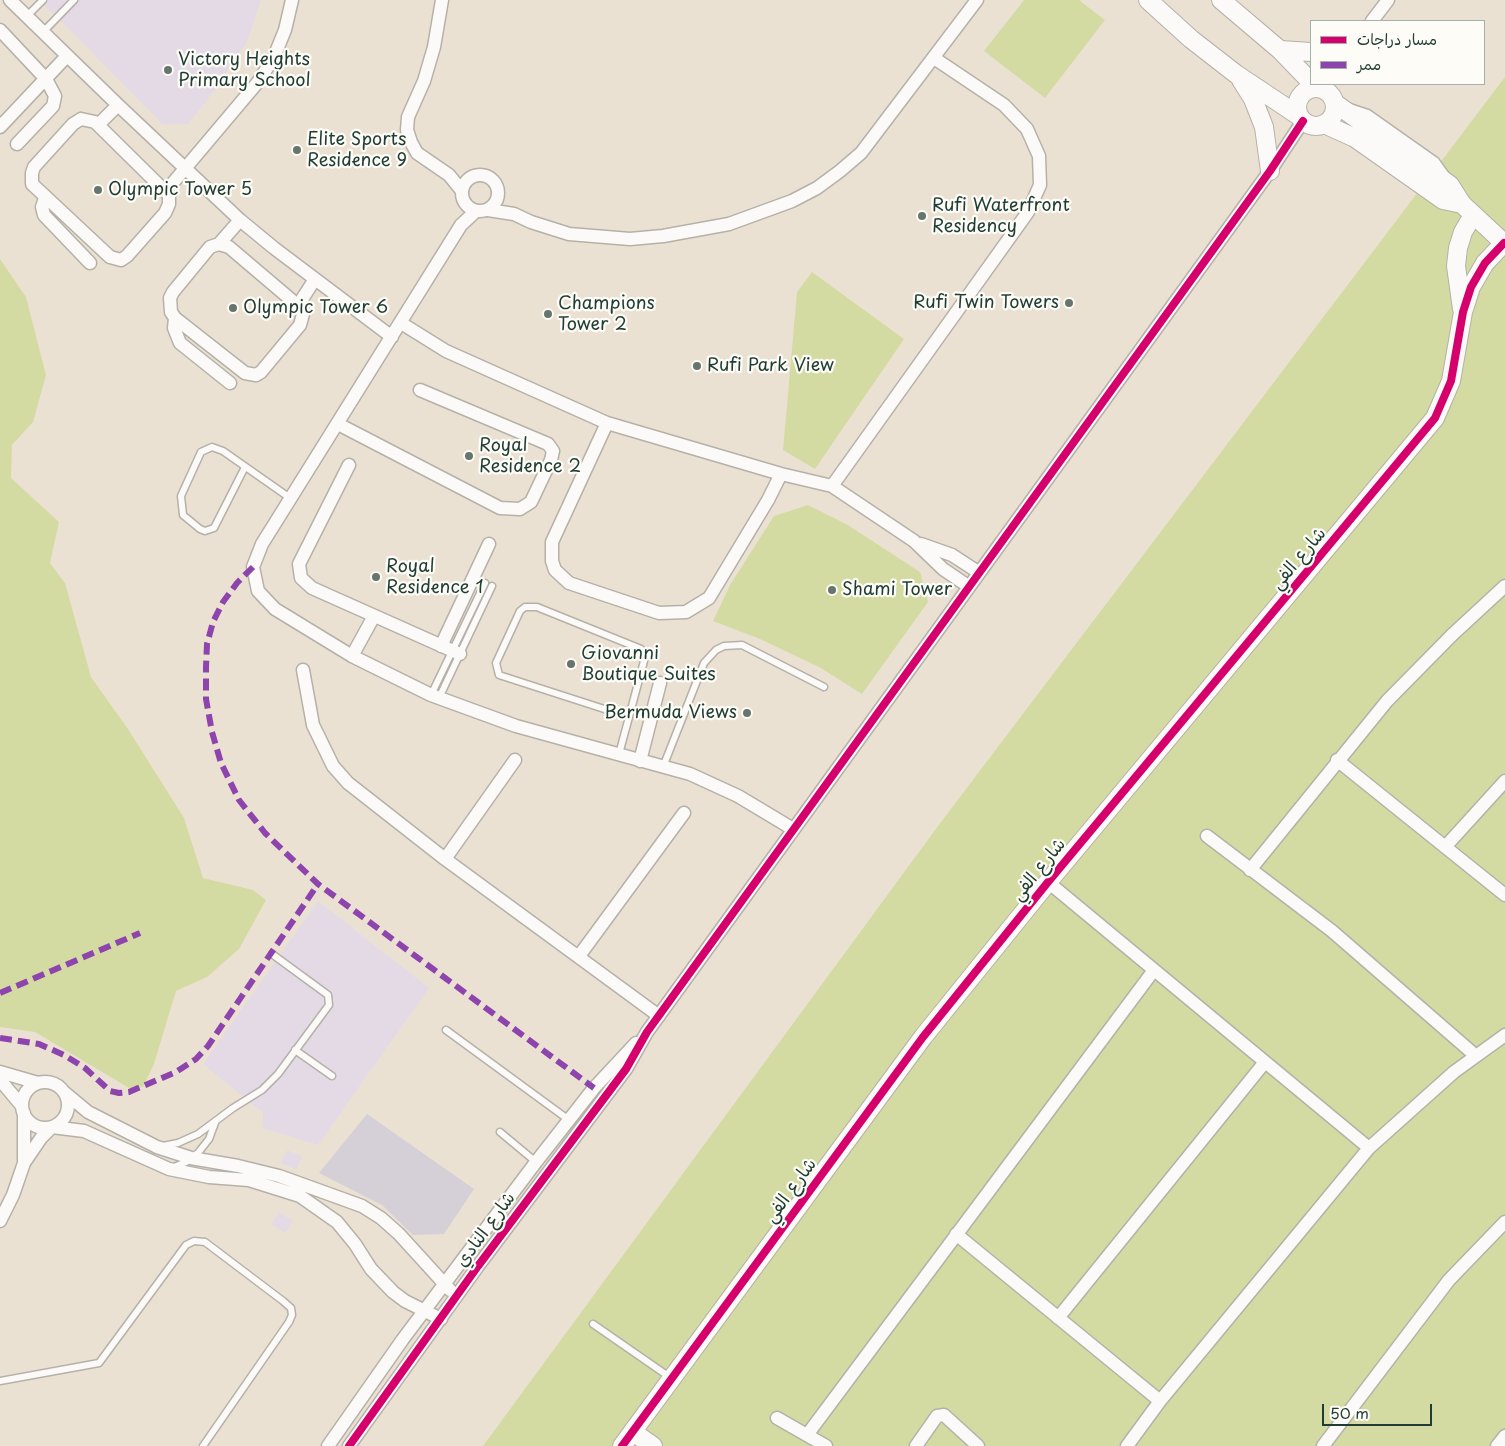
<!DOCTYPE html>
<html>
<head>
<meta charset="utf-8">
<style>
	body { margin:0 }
	#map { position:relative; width:1505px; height:1446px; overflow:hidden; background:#ebe1d3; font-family:"Playpen Sans","Playpen Sans Arabic",sans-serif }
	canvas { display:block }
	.legend { position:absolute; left:1310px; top:20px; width:175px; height:65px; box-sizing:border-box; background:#fdfcf7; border:1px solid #a4b0a9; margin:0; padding:6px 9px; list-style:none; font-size:15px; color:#1f3d34 }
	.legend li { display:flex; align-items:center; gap:10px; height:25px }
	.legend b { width:25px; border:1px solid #a4b0a9 }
	.scale { position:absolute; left:1322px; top:1404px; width:110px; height:22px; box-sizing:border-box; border:2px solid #1f3d34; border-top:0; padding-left:6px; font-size:15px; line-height:18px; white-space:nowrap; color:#1f3d34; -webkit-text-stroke:4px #fdfcf7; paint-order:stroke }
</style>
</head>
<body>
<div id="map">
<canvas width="1505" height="1446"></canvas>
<ul class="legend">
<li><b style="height:6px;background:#d6006c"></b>مسار دراجات</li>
<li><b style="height:6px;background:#8e44ad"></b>ممر</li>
</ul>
<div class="scale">50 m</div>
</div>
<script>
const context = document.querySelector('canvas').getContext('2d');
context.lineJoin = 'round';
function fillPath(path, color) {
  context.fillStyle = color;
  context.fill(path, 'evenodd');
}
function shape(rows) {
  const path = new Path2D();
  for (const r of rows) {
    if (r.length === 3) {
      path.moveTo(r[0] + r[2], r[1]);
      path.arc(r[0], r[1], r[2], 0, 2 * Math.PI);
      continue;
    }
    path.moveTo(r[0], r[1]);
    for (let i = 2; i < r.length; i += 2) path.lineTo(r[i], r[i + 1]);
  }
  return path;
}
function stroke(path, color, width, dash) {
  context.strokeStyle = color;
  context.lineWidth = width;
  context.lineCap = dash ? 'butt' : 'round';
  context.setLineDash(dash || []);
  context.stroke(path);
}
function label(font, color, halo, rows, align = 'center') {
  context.font = font + ' "Playpen Sans","Playpen Sans Arabic",sans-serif';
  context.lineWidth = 4.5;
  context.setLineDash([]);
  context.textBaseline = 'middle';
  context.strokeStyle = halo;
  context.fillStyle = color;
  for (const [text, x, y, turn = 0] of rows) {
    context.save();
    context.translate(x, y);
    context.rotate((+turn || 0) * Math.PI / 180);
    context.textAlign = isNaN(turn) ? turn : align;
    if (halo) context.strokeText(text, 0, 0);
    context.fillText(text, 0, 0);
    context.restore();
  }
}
const built = shape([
	[37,0,261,0,247,42,206,102,188,124,162,124,57,17],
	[318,901,429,988,318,1145,262,1128,263,1113,203,1064],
	[287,1150,302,1156,296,1170,281,1163],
	[279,1212,293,1221,285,1233,271,1224]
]);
const industrial = shape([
	[367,1114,474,1189,444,1234,413,1235,382,1205,319,1173]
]);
const green = shape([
	[1024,0,1079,0,1105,20,1045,98,984,51],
	[1505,77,1505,1446,483,1446,938,826],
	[0,259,26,297,46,375,33,422,12,445,11,478,59,522,50,563,65,583,91,677,128,729,184,818,203,878,253,890,266,900,239,949,207,977,176,991,154,1064,143,1087,129,1088,35,1032,0,1027],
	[812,272,904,339,815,469,783,450,797,292],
	[808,505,848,525,920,572,928,602,862,694,819,667,760,639,713,621,730,585,774,516]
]);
const lane = shape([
	[27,16,43,0],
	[43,32,74,0],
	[1350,107,1368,113,1436,161,1446,175],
	[245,467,214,528,205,531,200,529,183,515,181,496,201,452,212,447,223,451,290,498],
	[431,695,485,583],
	[439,698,492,586],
	[619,754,629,717,644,661,641,649,537,607,525,607,520,611,496,663,499,675,629,717],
	[663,767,704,663,716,650,724,646,742,645,824,687],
	[446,1030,569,1120],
	[295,1050,332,1076],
	[500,1132,536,1162],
	[163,1146,178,1143,198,1134,233,1108,262,1090,278,1074,329,1005,328,995,272,954],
	[172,1168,186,1162,198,1153,209,1139,215,1123],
	[593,1324,671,1378],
	[0,1381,99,1363,186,1245,194,1241,205,1242,283,1301,291,1308,292,1315,289,1322,203,1446]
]);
const street = shape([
	[10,0,118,105,240,220,274,248,392,337],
	[442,0,434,47,424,81,408,117,407,130,411,142,417,153,449,175,462,191],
	[1372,21,1388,0],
	[0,30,46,79,55,96,53,106,17,144],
	[1324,89,1327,84],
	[81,119,95,122,169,195,169,204,165,213,127,256,121,260,110,257,32,184,32,173,34,167,73,124,81,119],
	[98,125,118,105],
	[0,127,67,56],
	[480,193,18],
	[166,191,258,82,274,57,285,30,292,0],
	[45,198,42,207,44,215,90,263],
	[488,210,514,214,531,222,569,234,630,239,663,236,729,224,792,201,817,188,840,171,861,153,977,0],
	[476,211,461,225,262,544,253,567,258,591,275,609,352,656,431,695,516,726,690,774,738,796,793,829],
	[219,244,229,247,302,309,303,314,300,325,261,372,256,375,245,373,175,318,171,312,170,298,173,292,210,247,219,244],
	[219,244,240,220],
	[299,304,315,279],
	[175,318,174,328,180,343,230,383],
	[401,323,446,351,607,423,781,474,832,486,914,541,943,569,968,586],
	[607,423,552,542,552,561,555,570,569,583,659,613,686,612,709,598,768,500,781,474],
	[338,424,500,508,520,509,531,502,551,460,553,451,548,444,420,390],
	[349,465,299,564,301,578,312,588,460,654],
	[832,486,1028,212,1040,185,1039,156,1027,129,1004,105,934,58],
	[921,544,952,555,978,572],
	[441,646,489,544],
	[352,656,374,616],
	[303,670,313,725,333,766,348,783,445,859,659,1016],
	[1337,760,1505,895],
	[640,761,660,683],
	[1207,836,1332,931,1476,1056],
	[1445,847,1505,781],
	[445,859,515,760],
	[1250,870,1387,701,1452,635,1505,586],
	[1048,882,1369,1148],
	[579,956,684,813],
	[0,1072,38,1083],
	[0,1080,22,1106],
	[45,1105,23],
	[64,1092,88,1112,157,1147,191,1158,238,1166,279,1176,362,1206,381,1218,399,1234,450,1290],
	[24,1160,24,1113],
	[0,1221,13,1195,24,1163,41,1138,52,1127,84,1131,169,1169,209,1177,249,1180,300,1196,337,1222,355,1244,371,1269,393,1292,405,1301,441,1319],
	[956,1234,1160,1401],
	[1058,1318,1265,1062],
	[777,1418,826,1446],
	[807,1435,1154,970],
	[328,1446,403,1339,536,1162,594,1088,636,1043],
	[349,1446,478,1266,626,1069,647,1032,1270,171,1303,121],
	[916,1446,937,1416,944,1415,978,1446],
	[1127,1446,1160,1401,1369,1148,1454,1072,1505,1035],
	[1323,1446,1449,1280,1505,1222],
	[1497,1446,1505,1436]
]);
const secondary = shape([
	[1148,0,1191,39,1236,74,1299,116],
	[1221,0,1280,50,1311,82],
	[1280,50,1311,52],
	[1241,80,1253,99,1264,127,1270,171],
	[1316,107,19],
	[1336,104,1450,185,1462,204,1505,244],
	[1324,124,1355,138,1443,200,1462,204],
	[1462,309,1456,266,1458,248,1463,232,1473,215],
	[633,1432,653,1446],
	[622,1446,923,1037,1048,882,1435,418,1451,381,1463,312,1471,287,1485,263,1504,243]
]);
const quiet = shape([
	[253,567,237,583,223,602,213,622,207,644,206,667,206,699,212,732,221,763,239,800,265,833,318,884,594,1088],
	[0,993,140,933],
	[0,1038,39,1044,64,1055,85,1068,110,1091,119,1093,129,1092,176,1072,196,1059,208,1046,318,884]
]);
const cycleway = shape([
	[349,1446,478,1266,626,1069,647,1032,1270,171,1303,121],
	[622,1446,923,1037,1048,882,1435,418,1451,381,1463,312,1471,287,1485,263,1504,243]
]);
const markers = [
	[168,70,5,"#66766c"],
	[297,150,5,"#66766c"],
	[98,190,5,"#66766c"],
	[922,216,5,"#66766c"],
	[1069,303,5,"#66766c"],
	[233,308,5,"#66766c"],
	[548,314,5,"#66766c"],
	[697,366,5,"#66766c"],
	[469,456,5,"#66766c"],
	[376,577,5,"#66766c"],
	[832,590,5,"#66766c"],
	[571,664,5,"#66766c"],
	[747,713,5,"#66766c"]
];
const poiNames = [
	["Victory Heights",178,60],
	["Primary School",178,81],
	["Elite Sports",307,140],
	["Residence 9",307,161],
	["Olympic Tower 5",108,190],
	["Rufi Waterfront",932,206],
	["Residency",932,227],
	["Rufi Twin Towers",1059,303,"right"],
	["Champions",558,304],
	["Tower 2",558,325],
	["Olympic Tower 6",243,308],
	["Rufi Park View",707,366],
	["Royal",479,446],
	["Residence 2",479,467],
	["Royal",386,567],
	["Residence 1",386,588],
	["Shami Tower",842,590],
	["Giovanni",581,654],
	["Boutique Suites",581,675],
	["Bermuda Views",737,713,"right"]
];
const streetNames = [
	["شارع الفي",1299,559,-50],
	["شارع الفي",1039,870,-51],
	["شارع الفي",791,1191,-54],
	["شارع النادي",486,1230,-54]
];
fillPath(built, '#e4dae6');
fillPath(industrial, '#d5cfd7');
fillPath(green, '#d3dba3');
stroke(lane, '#b5b1a8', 9);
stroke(street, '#b5b1a8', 15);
stroke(secondary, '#b5b1a8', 20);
stroke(lane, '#fcfaf8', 6);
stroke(street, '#fcfaf8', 12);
stroke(secondary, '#fcfaf8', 18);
stroke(quiet, '#8e44ad', 6, [12, 6]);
stroke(cycleway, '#d6006c', 8);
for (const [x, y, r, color] of markers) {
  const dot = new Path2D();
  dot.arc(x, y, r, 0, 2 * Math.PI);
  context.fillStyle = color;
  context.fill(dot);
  stroke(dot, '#fdfcf7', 2);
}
label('18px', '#1f3d34', '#fdfcf7', poiNames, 'left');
label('18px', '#1f3d34', '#fdfcf7', streetNames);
</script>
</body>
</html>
